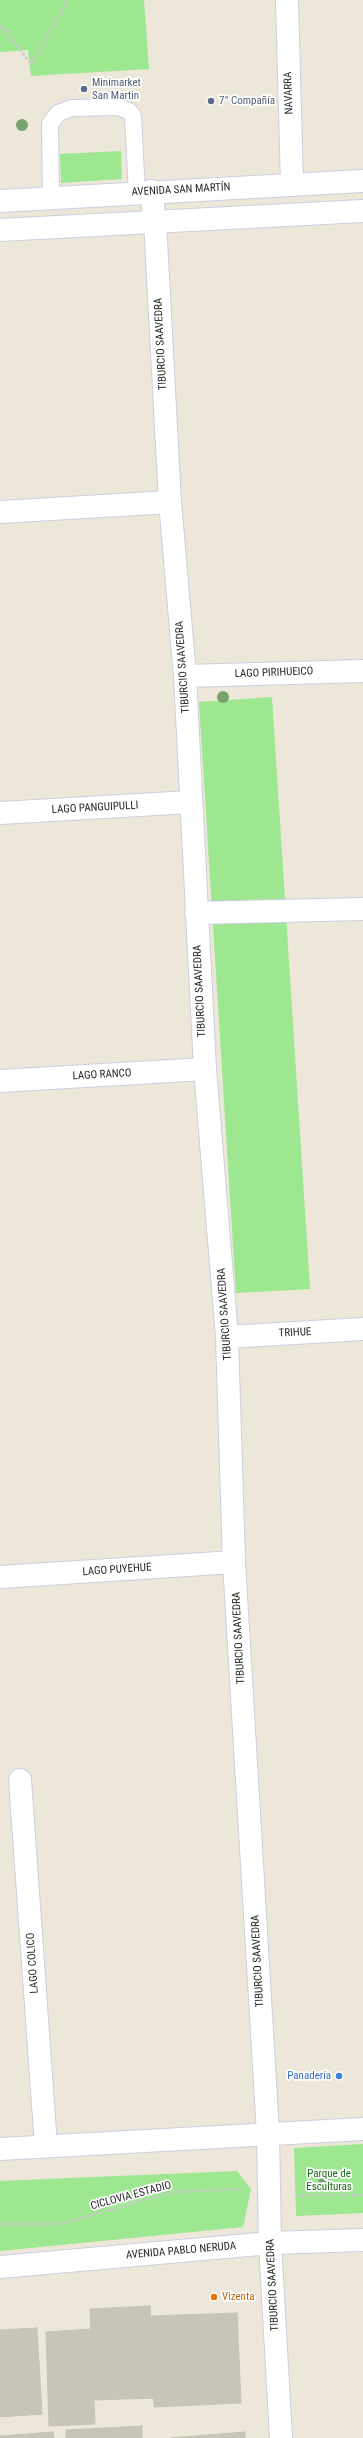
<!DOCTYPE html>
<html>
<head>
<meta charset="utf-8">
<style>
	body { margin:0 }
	canvas { display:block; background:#ece7d8 }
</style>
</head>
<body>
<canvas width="363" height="2438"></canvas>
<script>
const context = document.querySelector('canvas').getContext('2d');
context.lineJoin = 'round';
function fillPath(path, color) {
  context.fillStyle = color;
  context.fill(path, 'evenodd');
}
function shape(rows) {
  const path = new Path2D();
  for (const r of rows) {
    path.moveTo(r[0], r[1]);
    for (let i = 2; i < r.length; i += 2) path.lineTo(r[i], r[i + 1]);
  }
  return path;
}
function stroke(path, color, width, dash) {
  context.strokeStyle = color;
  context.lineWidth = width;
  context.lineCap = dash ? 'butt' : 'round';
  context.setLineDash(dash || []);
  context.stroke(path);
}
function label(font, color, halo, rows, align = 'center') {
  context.font = font + ' "Roboto Condensed",sans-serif';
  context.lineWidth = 3.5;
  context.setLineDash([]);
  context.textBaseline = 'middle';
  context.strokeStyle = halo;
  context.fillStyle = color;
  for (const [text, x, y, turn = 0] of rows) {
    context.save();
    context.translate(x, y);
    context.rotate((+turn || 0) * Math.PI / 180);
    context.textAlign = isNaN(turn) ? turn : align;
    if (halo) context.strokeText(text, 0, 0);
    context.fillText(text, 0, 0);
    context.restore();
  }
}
const green = shape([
	[0,0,144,0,149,69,31,76,28,50,0,52],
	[121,151,122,179,61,183,60,154],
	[272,697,310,1289,236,1293,199,702],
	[363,2144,363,2213,296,2216,294,2148],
	[237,2171,251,2189,243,2227,0,2251,0,2181]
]);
const building = shape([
	[150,2306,154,2398,94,2400,90,2309,150,2306],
	[237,2313,239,2356,152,2359,151,2316,237,2313],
	[37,2328,42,2414,0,2417,0,2330,37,2328],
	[91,2329,95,2424,49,2426,46,2332,91,2329],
	[239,2356,241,2403,154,2407,152,2359,239,2356],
	[142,2426,142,2438,66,2438,66,2430,142,2426],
	[53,2432,54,2438,0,2438,0,2436,53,2432],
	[245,2432,245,2438,171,2438,245,2432]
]);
const path = shape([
	[0,27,3,28,31,64,68,0],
	[297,2195,363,2195],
	[0,2224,60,2224,173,2192,241,2189]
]);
const service = shape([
	[51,198,50,124,58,113,72,108,117,107,129,111,133,116,137,193]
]);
const minor = shape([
	[287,0,292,185],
	[151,191,155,221,170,502,185,676,205,1069,227,1337,234,1562,268,2133,270,2243,281,2438],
	[0,512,170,502],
	[185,676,363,671],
	[0,813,190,802],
	[196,913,363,909],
	[0,1081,205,1069],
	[227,1337,363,1329],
	[0,1577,234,1562],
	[20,1780,46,2146]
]);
const secondary = shape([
	[0,201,363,181],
	[0,230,363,211],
	[0,2149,363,2129],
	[0,2267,270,2243,363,2240]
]);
const trees = [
	[22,125],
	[223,697],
	[324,2183]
];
const markers = [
	[84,89,4,"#5c6f8a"],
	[211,101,4,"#5c6f8a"],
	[339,2076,4,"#3f7fe0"],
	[214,2297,4,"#e8710a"]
];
const serviceNames = [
	["Minimarket",92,83],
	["San Martin",92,96],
	["7° Compañía",219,101]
];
const streetNames = [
	["NAVARRA",289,93,-92],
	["AVENIDA SAN MARTÍN",181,190,-3],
	["TIBURCIO SAAVEDRA",161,344,-93],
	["TIBURCIO SAAVEDRA",183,667,-94],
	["LAGO PIRIHUEICO",274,673,-2],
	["LAGO PANGUIPULLI",95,808,-3],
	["TIBURCIO SAAVEDRA",200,991,-93],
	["LAGO RANCO",102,1075,-3],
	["TIBURCIO SAAVEDRA",225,1314,-94],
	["TRIHUE",295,1333,-3],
	["LAGO PUYEHUE",117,1570,-4],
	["TIBURCIO SAAVEDRA",239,1638,-93],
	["TIBURCIO SAAVEDRA",258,1961,-93],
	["LAGO COLICO",33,1963,-94],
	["CICLOVIA ESTADIO",131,2196,-15],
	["AVENIDA PABLO NERUDA",181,2251,-5],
	["TIBURCIO SAAVEDRA",273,2285,-93]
];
const shopNames = [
	["Panadería",331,2076]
];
const parkNames = [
	["Parque de",329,2174],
	["Esculturas",329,2187]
];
const foodNames = [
	["Vizenta",222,2297]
];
fillPath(green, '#9de790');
fillPath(building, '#c7c4b8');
stroke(building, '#c7c4b2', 1);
stroke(service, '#cecee3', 18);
stroke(minor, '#cecee3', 24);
stroke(secondary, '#cecee3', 24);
stroke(path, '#cbcbcb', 2.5, [3, 2]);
stroke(service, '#fff', 16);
stroke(minor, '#fff', 22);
stroke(secondary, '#fff', 22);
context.fillStyle = '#76a26c';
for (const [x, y] of trees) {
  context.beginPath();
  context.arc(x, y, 6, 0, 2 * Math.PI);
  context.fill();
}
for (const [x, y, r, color] of markers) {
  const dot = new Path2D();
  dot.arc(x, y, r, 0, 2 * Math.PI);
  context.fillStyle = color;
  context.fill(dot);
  stroke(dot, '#fff', 1.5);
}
label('11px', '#4e5e75', '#fff', serviceNames, 'left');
label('11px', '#282828', '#fff', streetNames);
label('11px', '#366cbe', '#fff', shopNames, 'right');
label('11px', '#166914', '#fff', parkNames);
label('11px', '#c56008', '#fff', foodNames, 'left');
</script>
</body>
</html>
